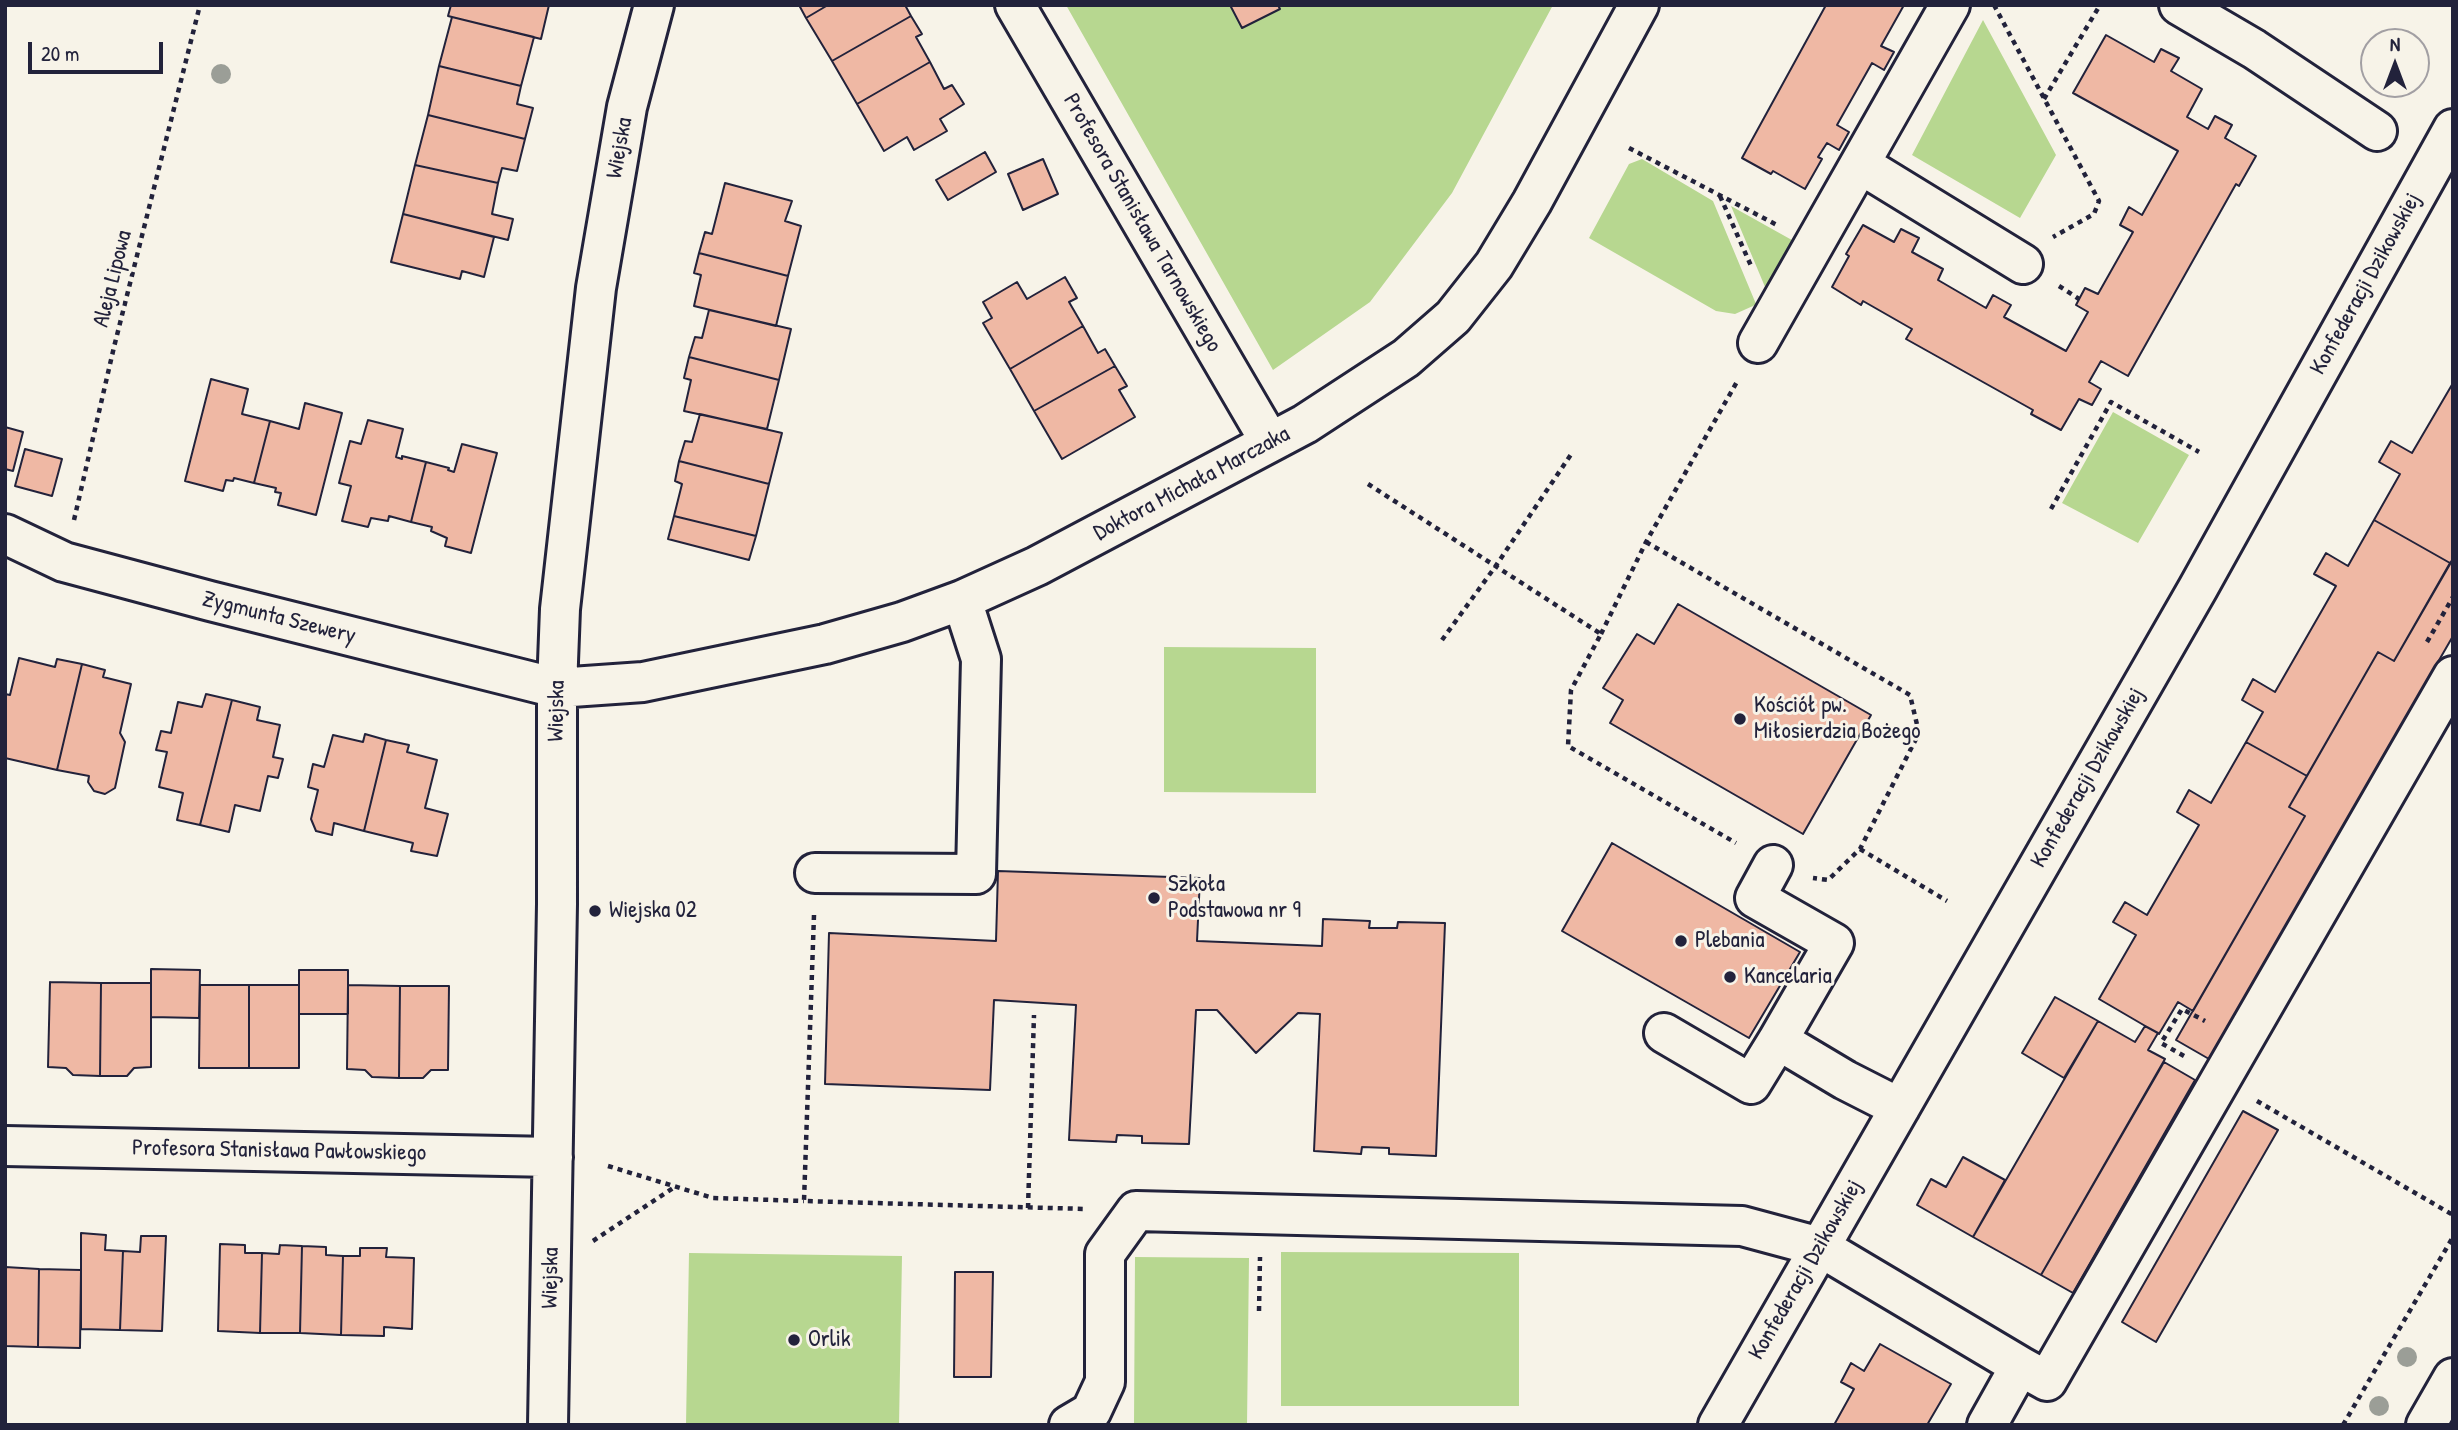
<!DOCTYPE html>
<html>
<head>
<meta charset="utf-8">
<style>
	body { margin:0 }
	#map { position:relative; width:2458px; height:1430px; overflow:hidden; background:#f7f3e8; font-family:"Patrick Hand",sans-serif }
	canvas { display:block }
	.frame { position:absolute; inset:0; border:7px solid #22223b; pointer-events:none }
	.north { position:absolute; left:2360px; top:28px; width:70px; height:70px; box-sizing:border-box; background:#f7f3e8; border:2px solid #a29fa3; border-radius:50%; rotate:0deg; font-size:19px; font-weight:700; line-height:28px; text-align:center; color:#22223b }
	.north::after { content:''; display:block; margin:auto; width:24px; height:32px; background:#22223b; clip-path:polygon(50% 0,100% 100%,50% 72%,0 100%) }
	.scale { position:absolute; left:28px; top:42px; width:135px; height:32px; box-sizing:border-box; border:4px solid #22223b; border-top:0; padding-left:9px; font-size:21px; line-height:24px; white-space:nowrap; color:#22223b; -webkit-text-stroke:5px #f7f3e8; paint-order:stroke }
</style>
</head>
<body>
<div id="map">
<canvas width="2458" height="1430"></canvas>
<div class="frame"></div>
<div class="north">N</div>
<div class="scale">20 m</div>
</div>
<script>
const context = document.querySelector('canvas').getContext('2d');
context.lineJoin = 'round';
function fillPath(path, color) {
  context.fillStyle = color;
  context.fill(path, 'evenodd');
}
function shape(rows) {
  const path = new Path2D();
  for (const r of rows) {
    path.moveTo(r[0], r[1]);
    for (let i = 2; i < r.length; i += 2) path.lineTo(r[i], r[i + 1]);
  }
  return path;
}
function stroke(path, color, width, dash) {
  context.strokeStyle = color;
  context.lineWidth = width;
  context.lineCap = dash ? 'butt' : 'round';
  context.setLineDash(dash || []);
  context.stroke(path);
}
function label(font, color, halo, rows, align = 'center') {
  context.font = font + ' "Patrick Hand",sans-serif';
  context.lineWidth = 6;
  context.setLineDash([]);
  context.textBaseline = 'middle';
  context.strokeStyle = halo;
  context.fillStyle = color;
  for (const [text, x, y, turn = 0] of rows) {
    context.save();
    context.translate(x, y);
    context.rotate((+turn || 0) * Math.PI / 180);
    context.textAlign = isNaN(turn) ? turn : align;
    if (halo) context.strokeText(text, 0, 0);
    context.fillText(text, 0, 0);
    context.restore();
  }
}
const green = shape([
	[1066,5,1553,5,1452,193,1370,302,1273,370],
	[1983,20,2056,155,2020,218,1912,155],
	[1642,159,1713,201,1756,304,1753,306,1735,314,1716,311,1589,238,1629,164],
	[1731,206,1799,244,1768,294],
	[2113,412,2189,455,2138,543,2062,503],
	[1164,647,1316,648,1316,793,1164,792],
	[1281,1252,1519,1253,1519,1406,1281,1406],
	[689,1253,902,1256,899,1425,686,1425],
	[1135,1257,1249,1258,1247,1425,1134,1425]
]);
const building = shape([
	[451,5,549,5,541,39,448,16,451,5],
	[799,5,828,5,806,18,799,5],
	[828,5,905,5,911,16,832,61,806,18,828,5],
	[1230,5,1278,5,1280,9,1242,28,1230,5],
	[1826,5,1904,5,1881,46,1894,52,1884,70,1872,63,1837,125,1849,132,1839,150,1827,143,1818,157,1822,159,1805,189,1773,171,1771,174,1742,158,1826,5],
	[911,16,922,34,916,37,930,62,857,104,832,61,911,16],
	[452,17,534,37,521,86,439,66,452,17],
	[2106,35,2154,62,2161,49,2179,58,2171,71,2202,89,2187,117,2208,129,2215,116,2232,125,2225,138,2256,156,2239,186,2236,184,2128,376,2101,361,2089,382,2101,389,2092,405,2079,399,2061,430,2031,414,2033,410,1906,339,1912,329,1863,301,1861,305,1832,287,1849,256,1846,254,1863,225,1894,242,1901,229,1919,238,1912,252,1943,269,1938,280,1986,308,1993,295,2011,305,2004,317,2066,351,2088,312,2076,305,2085,288,2098,294,2133,232,2120,225,2129,207,2142,215,2178,151,2073,93,2106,35],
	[930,62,944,89,952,85,964,104,940,119,947,131,914,150,907,137,884,151,857,104,930,62],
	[439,66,521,86,517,104,533,108,525,139,428,115,439,66],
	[428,115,525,139,517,171,502,168,498,183,415,165,428,115],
	[985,152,996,172,948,200,936,180,985,152],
	[1043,159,1058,194,1023,210,1008,174,1043,159],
	[415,165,498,183,492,214,513,219,508,240,403,214,415,165],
	[725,183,792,201,785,221,801,226,788,276,699,253,705,232,712,234,725,183],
	[403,214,494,237,484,277,462,271,460,279,391,262,403,214],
	[699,253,788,276,776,326,694,306,701,275,694,273,699,253],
	[1065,277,1077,298,1069,302,1083,326,1010,369,983,323,992,318,983,302,1017,282,1027,299,1065,277],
	[709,310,791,329,779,380,689,357,695,337,702,338,709,310],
	[1083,326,1098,353,1105,349,1115,366,1034,411,1010,369,1083,326],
	[689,357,779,380,767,429,684,411,691,380,684,378,689,357],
	[1115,366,1127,386,1119,390,1135,417,1062,459,1034,411,1115,366],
	[211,379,248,389,242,414,270,421,254,483,234,478,233,481,226,480,223,491,185,481,211,379],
	[2453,383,2453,559,2450,563,2374,520,2400,474,2379,462,2391,441,2412,453,2453,383],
	[305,403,342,413,316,515,278,505,281,493,275,492,276,488,254,483,270,421,299,429,305,403],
	[700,414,782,433,769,484,679,461,685,441,692,442,700,414],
	[368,420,403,429,396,457,402,459,402,456,426,462,411,522,389,516,388,521,371,518,368,527,342,521,351,486,339,483,350,441,361,444,368,420],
	[5,427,23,432,13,471,5,469,5,427],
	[462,444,497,453,471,553,445,546,447,538,431,531,432,527,411,522,426,462,449,468,448,470,454,472,462,444],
	[25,449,62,459,52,496,15,486,25,449],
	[679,461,769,484,756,536,674,516,682,484,675,481,679,461],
	[674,516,756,536,749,560,668,539,674,516],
	[2374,520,2450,563,2394,661,2378,652,2307,776,2246,742,2263,712,2242,700,2253,679,2275,692,2336,586,2314,574,2326,553,2348,566,2374,520],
	[2453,559,2453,636,2209,1059,2176,1040,2305,816,2289,807,2378,652,2394,661,2453,559],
	[1678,604,1871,715,1803,834,1610,723,1623,700,1603,688,1637,634,1654,644,1678,604],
	[19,658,55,667,57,659,82,664,57,770,5,758,5,694,10,695,19,658],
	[82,664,105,670,103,677,131,684,120,733,125,742,115,788,105,794,94,791,88,782,89,776,57,770,82,664],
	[206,694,232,700,200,825,177,820,183,793,159,787,167,752,156,750,161,731,171,733,178,702,202,707,206,694],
	[232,700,260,707,257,720,280,725,273,757,283,759,278,778,268,776,260,811,235,805,229,832,200,825,232,700],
	[365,734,386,740,364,831,334,823,332,835,316,831,311,819,318,790,308,787,313,764,324,767,333,735,363,742,365,734],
	[386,740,409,745,407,752,437,760,425,808,448,814,437,856,411,851,413,843,364,831,386,740],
	[2246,742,2307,776,2289,807,2305,816,2193,1011,2178,1002,2159,1034,2099,999,2136,935,2113,922,2125,902,2147,915,2199,825,2177,812,2189,790,2211,803,2246,742],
	[1612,843,1800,952,1749,1038,1562,931,1612,843],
	[998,871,1200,878,1197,941,1322,946,1323,919,1370,921,1369,928,1397,928,1398,922,1445,923,1436,1156,1389,1154,1389,1148,1362,1147,1361,1154,1314,1151,1320,1014,1298,1013,1256,1053,1217,1010,1196,1010,1189,1144,1142,1143,1142,1136,1117,1135,1116,1142,1069,1140,1076,1005,994,1000,990,1090,825,1084,829,933,996,941,998,871],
	[151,969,200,970,199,1018,151,1017,151,969],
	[299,970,348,970,348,1014,299,1014,299,970],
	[50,982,101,983,100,1076,73,1075,66,1068,48,1067,50,982],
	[101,983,151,983,151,1067,134,1068,127,1076,100,1076,101,983],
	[200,985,249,985,249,1068,199,1068,200,985],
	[249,985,299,985,299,1068,249,1068,249,985],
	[348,985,400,986,399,1078,372,1077,365,1070,347,1069,348,985],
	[400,986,449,986,448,1070,431,1070,423,1078,399,1078,400,986],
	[2055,997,2098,1021,2064,1078,2022,1053,2055,997],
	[2098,1021,2135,1042,2145,1026,2158,1033,2148,1050,2165,1059,2041,1275,1973,1237,2098,1021],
	[2164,1062,2195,1080,2073,1293,2041,1275,2164,1062],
	[2243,1111,2278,1130,2156,1342,2122,1322,2243,1111],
	[1963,1157,2005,1180,1973,1237,1917,1205,1931,1179,1946,1187,1963,1157],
	[81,1233,106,1235,105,1250,123,1251,120,1330,81,1329,81,1233],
	[141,1236,166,1236,162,1331,120,1330,123,1251,140,1252,141,1236],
	[220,1244,245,1245,245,1253,262,1253,260,1333,218,1331,220,1244],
	[280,1245,302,1246,300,1333,260,1333,262,1253,279,1254,280,1245],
	[302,1246,326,1247,326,1255,343,1256,341,1335,300,1333,302,1246],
	[360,1248,387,1248,386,1257,414,1258,412,1329,384,1327,384,1336,341,1335,343,1256,360,1256,360,1248],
	[5,1267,39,1269,38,1347,5,1346,5,1267],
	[39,1269,81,1270,80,1348,38,1347,39,1269],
	[955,1272,993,1272,991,1377,954,1377,955,1272],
	[1880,1344,1951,1384,1927,1425,1834,1425,1854,1389,1841,1382,1851,1363,1864,1371,1880,1344]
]);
const path = shape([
	[1994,5,2099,201,2094,214,2053,237],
	[2044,99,2100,5],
	[1629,148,1777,225],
	[1720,196,1752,268],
	[2059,286,2079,299],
	[1368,484,1601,634,1571,690,1568,746,1736,843],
	[2051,509,2111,402,2199,452],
	[74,520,114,347,200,5],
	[1646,542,1910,695,1919,733,1860,849,1828,880,1813,878],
	[1601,634,1646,542,1738,380],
	[1442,640,1495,567,1572,453],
	[2427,642,2453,597],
	[1860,849,1947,901],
	[814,915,804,1201,1086,1209],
	[2184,1056,2161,1043,2182,1009,2205,1021],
	[2257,1101,2453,1215],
	[608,1166,713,1198,804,1201],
	[1028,1208,1034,1015],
	[593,1241,676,1186],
	[1259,1311,1260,1257],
	[2343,1425,2453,1237]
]);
const minor = shape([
	[1015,5,1270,442],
	[2179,5,2254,49,2377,131],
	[1860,164,2023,264],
	[1758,343,1950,5],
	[5,534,64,562,210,601,557,688,643,682,825,644,902,622,962,600,1037,566,1305,424,1406,358,1453,317,1494,265,1532,202,1639,5],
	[1773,865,1755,898,1834,943,1778,1040,1845,1080,1900,1108],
	[815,873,976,874,981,659,962,600],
	[1664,1033,1751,1084,1778,1040],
	[5,1146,553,1157],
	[2020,1366,2047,1381,2055,1367,2453,676],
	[548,1425,557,904,557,688,560,609,596,288,627,107,654,5],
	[1069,1425,1091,1412,1105,1382,1105,1254,1136,1211,1742,1226,1820,1247,2020,1366,1987,1425],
	[1718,1425,2198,588,2453,129],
	[2426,1425,2453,1378]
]);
const trees = [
	[221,74],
	[2407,1357],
	[2379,1406]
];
const markers = [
	[1740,719,7,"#22223b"],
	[1154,898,7,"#22223b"],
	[595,911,7,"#22223b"],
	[1681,941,7,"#22223b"],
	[1730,977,7,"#22223b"],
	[794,1340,7,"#22223b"]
];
const streetNames = [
	["Wiejska",620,148,-80],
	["Profesora Stanisława Tarnowskiego",1142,223,60],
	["Aleja Lipowa",113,279,-76],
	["Konfederacji Dzikowskiej",2366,284,-61],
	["Doktora Michała Marczaka",1192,484,-28],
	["Zygmunta Szewery",279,618,14],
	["Wiejska",557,711,-89],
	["Konfederacji Dzikowskiej",2088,778,-60],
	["Profesora Stanisława Pawłowskiego",279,1151,1],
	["Konfederacji Dzikowskiej",1806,1270,-60],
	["Wiejska",551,1278,-89]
];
const poiNames = [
	["Kościół pw.",1754,706],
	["Miłosierdzia Bożego",1754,732],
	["Szkoła",1168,885],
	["Podstawowa nr 9",1168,911],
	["Wiejska 02",609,911],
	["Plebania",1695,941],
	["Kancelaria",1744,977],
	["Orlik",808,1340]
];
fillPath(green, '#b7d790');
fillPath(building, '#efb8a4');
stroke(building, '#22223b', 2);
stroke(minor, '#22223b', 44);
stroke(path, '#22223b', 4.5, [5, 5]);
stroke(minor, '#f7f3e8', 38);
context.fillStyle = '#9b9e97';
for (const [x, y] of trees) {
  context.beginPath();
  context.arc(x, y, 10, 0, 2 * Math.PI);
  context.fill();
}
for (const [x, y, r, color] of markers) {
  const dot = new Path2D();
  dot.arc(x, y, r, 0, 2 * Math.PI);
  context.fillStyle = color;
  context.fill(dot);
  stroke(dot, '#f7f3e8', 2.5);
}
label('23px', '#22223b', '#f7f3e8', streetNames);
label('23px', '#22223b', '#f7f3e8', poiNames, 'left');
</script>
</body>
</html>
